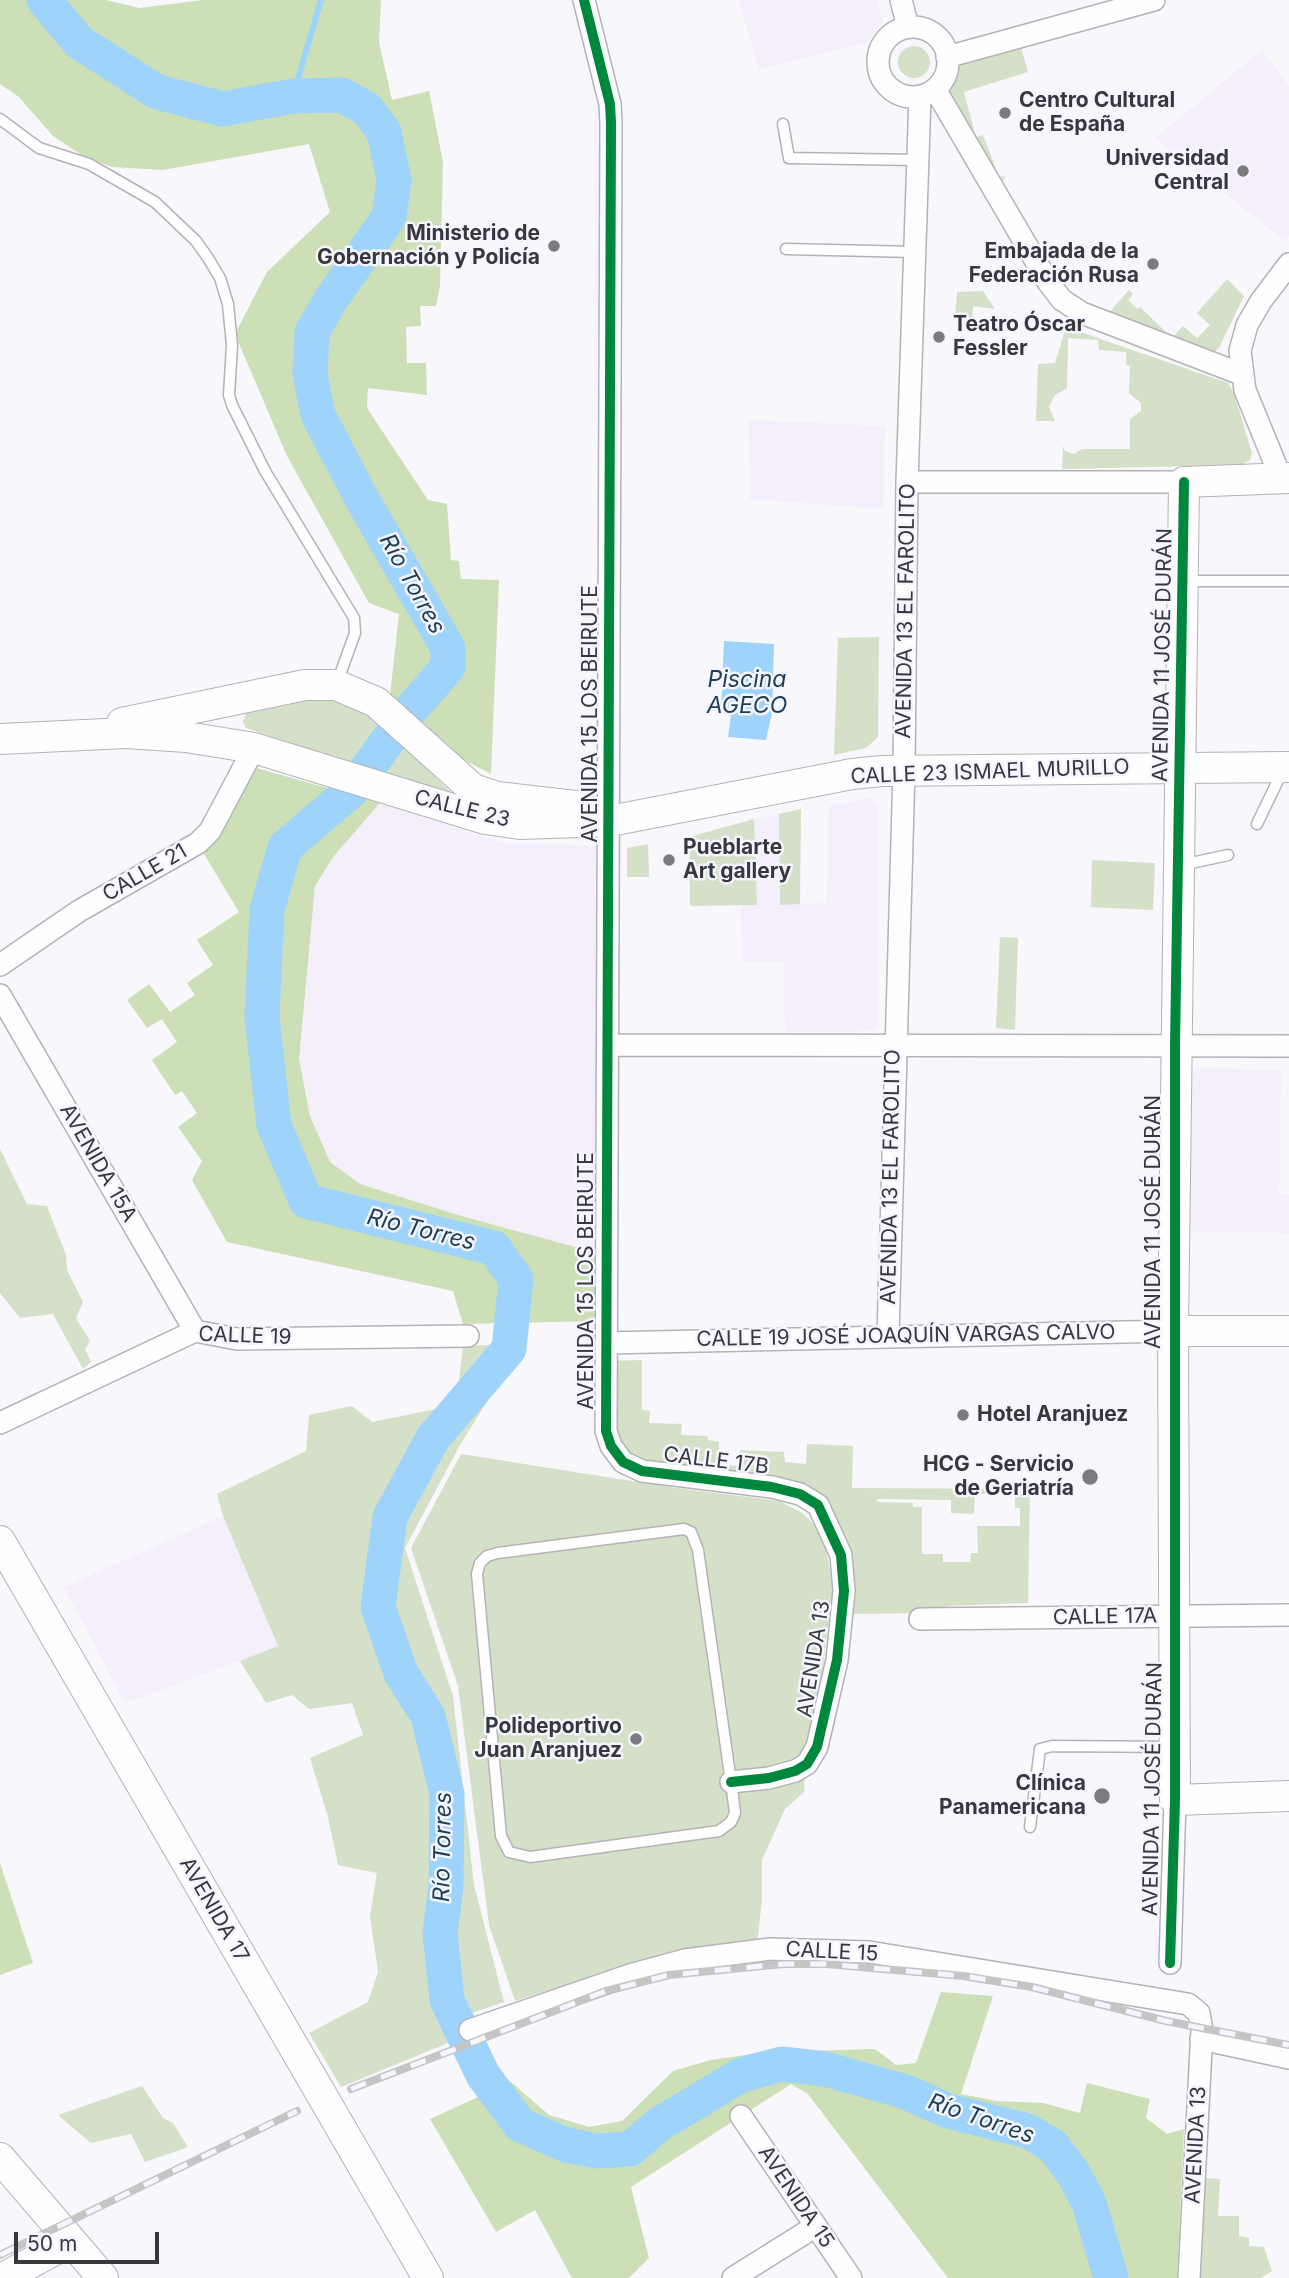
<!DOCTYPE html>
<html>
<head>
<meta charset="utf-8">
<style>
	body { margin:0 }
	#map { position:relative; width:1289px; height:2278px; overflow:hidden; background:#f7f7fc; font-family:Inter,sans-serif }
	canvas { display:block }
	.scale { position:absolute; left:14px; top:2232px; width:145px; height:32px; box-sizing:border-box; border:4px solid #38383c; border-top:0; padding-left:9px; font-size:21px; line-height:24px; white-space:nowrap; color:#38383c; -webkit-text-stroke:5px #f4f5ff; paint-order:stroke }
</style>
</head>
<body>
<div id="map">
<canvas width="1289" height="2278"></canvas>
<div class="scale">50 m</div>
</div>
<script>
const context = document.querySelector('canvas').getContext('2d');
context.lineJoin = 'round';
function fillPath(path, color) {
  context.fillStyle = color;
  context.fill(path, 'evenodd');
}
function shape(rows) {
  const path = new Path2D();
  for (const r of rows) {
    if (r.length === 3) {
      path.moveTo(r[0] + r[2], r[1]);
      path.arc(r[0], r[1], r[2], 0, 2 * Math.PI);
      continue;
    }
    path.moveTo(r[0], r[1]);
    for (let i = 2; i < r.length; i += 2) path.lineTo(r[i], r[i + 1]);
  }
  return path;
}
function stroke(path, color, width, dash) {
  context.strokeStyle = color;
  context.lineWidth = width;
  context.lineCap = dash ? 'butt' : 'round';
  context.setLineDash(dash || []);
  context.stroke(path);
}
function label(font, color, halo, rows, align = 'center') {
  context.font = font + ' Inter,sans-serif';
  context.lineWidth = 5;
  context.setLineDash([]);
  context.textBaseline = 'middle';
  context.strokeStyle = halo;
  context.fillStyle = color;
  for (const [text, x, y, turn = 0] of rows) {
    context.save();
    context.translate(x, y);
    context.rotate((+turn || 0) * Math.PI / 180);
    context.textAlign = isNaN(turn) ? turn : align;
    if (halo) context.strokeText(text, 0, 0);
    context.fillText(text, 0, 0);
    context.restore();
  }
}
const education = shape([
	[739,0,877,0,883,21,868,42,759,70],
	[1262,50,1289,86,1289,236,1285,241,1155,138],
	[749,420,885,426,883,509,750,499],
	[873,798,879,807,879,1028,870,1031,785,1032,784,962,742,961,741,906,757,905,754,819,779,814,780,904,827,903,829,806],
	[380,803,502,843,601,846,597,1253,458,1215,360,1184,330,1162,310,1116,299,1059,315,886,333,857],
	[1186,1068,1281,1070,1279,1194,1289,1195,1289,1233,1187,1231],
	[223,1516,278,1647,125,1703,64,1587]
]);
const green = shape([
	[914,62,16],
	[1021,47,1028,72,964,92,976,137,983,135,999,177,1005,176,1001,187,944,90,957,67],
	[1227,279,1244,296,1219,348,1212,354,1106,316,1129,290,1133,294,1128,300,1138,309,1140,307,1172,338,1183,326,1197,338,1210,325,1197,313],
	[983,291,995,309,973,306,972,321,955,320,957,292],
	[1066,327,1228,383,1234,393,1252,453,1250,460,1241,465,1062,469,1063,446,1065,451,1074,454,1082,449,1130,449,1130,419,1141,411,1141,403,1129,393,1130,366,1126,365,1126,352,1099,350,1098,340,1068,338,1067,388,1054,396,1049,407,1055,421,1036,421,1038,364,1055,363],
	[879,637,878,737,866,748,834,755,838,638],
	[329,694,373,716,458,799,246,728,243,722,247,711],
	[801,809,800,904,780,905,779,814],
	[754,819,757,905,690,906,689,837],
	[648,844,649,877,627,877,627,848],
	[1092,860,1155,863,1153,910,1091,907],
	[1000,937,1018,938,1015,1030,996,1028],
	[0,1149,27,1204,47,1206,66,1255,67,1270,83,1302,76,1318,90,1341,85,1349,91,1362,83,1369,53,1314,20,1318,0,1293],
	[513,1344,511,1363,460,1445,405,1548,453,1696,474,1885,504,2002,445,2022,453,2041,341,2087,309,2033,368,2002,378,1972,370,1916,377,1873,338,1865,328,1817,310,1758,363,1735,352,1703,309,1709,292,1695,266,1703,240,1661,278,1646,223,1516,217,1494,306,1451,309,1415,352,1406,372,1422,456,1405,463,1346],
	[642,1360,642,1410,650,1411,649,1423,682,1424,681,1435,707,1436,708,1440,719,1442,718,1465,739,1466,740,1450,784,1452,785,1462,806,1464,807,1444,853,1446,852,1488,1030,1489,1028,1603,947,1606,946,1613,847,1614,820,1502,651,1467,616,1446,609,1361],
	[975,1494,1015,1494,1015,1508,1020,1508,1020,1526,977,1526,978,1553,971,1553,970,1562,943,1562,943,1554,922,1554,922,1507,913,1507,913,1503,877,1502,877,1499,951,1500,951,1513,974,1514],
	[461,1454,676,1488,779,1501,801,1512,818,1528,827,1552,833,1588,822,1674,815,1727,796,1762,805,1771,804,1792,785,1809,762,1860,762,1899,757,1946,649,1959,515,2001,489,1925,458,1686,411,1548],
	[142,2086,163,2118,173,2123,188,2147,145,2162,131,2134,91,2143,58,2115],
	[1205,2178,1220,2179,1218,2216,1239,2216,1239,2236,1249,2238,1249,2246,1264,2247,1272,2271,1261,2278,1198,2278]
]);
const forest = shape([
	[0,0,106,0,139,8,203,0,381,0,379,42,392,100,429,91,443,162,440,286,436,306,420,306,421,326,406,327,407,363,426,363,427,395,368,388,367,408,428,500,447,504,451,560,459,561,461,579,499,580,491,774,456,756,390,695,399,614,369,603,287,456,235,334,267,272,330,212,309,144,163,170,112,167,83,156,53,136,19,97,0,84],
	[253,767,380,803,333,857,315,886,299,1059,310,1116,330,1162,360,1184,458,1215,597,1253,599,1321,463,1324,453,1291,227,1242,192,1180,202,1161,178,1127,197,1113,182,1091,175,1095,152,1060,177,1042,162,1019,147,1028,127,1000,149,984,170,1012,195,995,187,983,213,965,197,940,239,912,204,854,246,773],
	[0,1863,33,1963,0,1975],
	[941,1992,993,1996,961,2094,996,2101,1043,2103,1080,2113,1087,2083,1150,2099,1146,2118,1167,2134,1184,2129,1177,2278,948,2278,808,2094,791,2084,631,2187,649,2258,629,2278,572,2278,535,2210,496,2232,430,2119,511,2082,549,2115,589,2127,622,2121,673,2071,711,2060,766,2052,875,2049,896,2065,916,2063]
]);
const water = shape([
	[724,641,774,644,772,713,766,740,728,737,731,716,721,713]
]);
const stream = shape([
	[293,96,321,0]
]);
const river = shape([
	[44,0,79,42,157,92,223,109,293,96,342,95,367,109,384,132,394,180,389,217,332,298,312,332,310,374,318,415,362,499,448,648,448,667,407,714,352,790,285,847,267,910,262,1017,274,1125,306,1201,494,1248,516,1279,509,1349,433,1438,390,1517,378,1607,401,1673,428,1716,447,1794,446,1886,440,1933,447,2000,483,2075,520,2125,566,2145,597,2151,630,2149,658,2125,741,2075,782,2064,825,2069,906,2092,948,2111,1028,2131,1053,2146,1073,2173,1089,2203,1111,2278]
]);
const lane = shape([
	[0,119,39,148,89,164,155,202,196,241,208,258,220,278,228,304,232,345,229,395,232,405,265,471,354,618,355,633,337,683],
	[783,124,789,158,917,160],
	[786,249,915,252],
	[1183,581,1289,581],
	[1257,824,1283,770],
	[1182,865,1228,855],
	[684,1529,691,1532,698,1550,731,1782,735,1813,731,1822,719,1831,530,1857,509,1852,501,1836,477,1574,480,1563,487,1556,498,1553,684,1529],
	[1030,1827,1040,1749,1052,1746,1172,1747]
]);
const street = shape([
	[584,0,610,104,611,123,606,1431,611,1446,623,1462,642,1471,772,1487,800,1494,818,1505,841,1555,844,1591,837,1660,817,1747,807,1764,795,1771,769,1778,731,1782],
	[901,0,908,27],
	[913,62,35],
	[947,57,1154,0],
	[935,89,1048,282,1062,300,1082,313,1241,374],
	[1281,478,1245,390,1240,351,1247,325,1261,301,1289,264],
	[907,482,1184,482],
	[0,965,79,911,198,843,210,831,254,748],
	[0,995,195,1331],
	[608,1045,1289,1046],
	[888,1335,904,770,907,482,920,96],
	[606,1343,1173,1331],
	[0,1423,195,1331,237,1339,468,1336],
	[920,1619,1289,1615],
	[1170,1963,1175,1800],
	[470,2030,630,1975,685,1960,770,1949,869,1952,1188,2004,1199,2013,1202,2030,1189,2278],
	[1201,2039,1289,2058],
	[741,2116,851,2278],
	[733,2278,816,2226]
]);
const secondary = shape([
	[1289,478,1184,482,1173,1331,1175,1800,1289,1796],
	[122,723,305,685,336,685,376,702,473,789,497,797,575,806,595,814],
	[0,739,126,733,186,737,254,748,485,819,520,824,610,821,852,774,882,771,1289,767],
	[1173,1331,1289,1331],
	[0,1541,428,2278],
	[0,2158,103,2278],
	[3,2278,71,2241]
]);
const rail = shape([
	[351,2089,606,1991,669,1975,783,1964,826,1964,963,1976,1032,1987,1166,2021,1289,2045],
	[0,2255,297,2111]
]);
const cycleway = shape([
	[584,0,610,104,611,123,606,1431,611,1446,623,1462,642,1471,772,1487,800,1494,818,1505,841,1555,844,1591,837,1660,817,1747,807,1764,795,1771,769,1778,731,1782],
	[1170,1963,1175,1800,1175,1045,1184,482]
]);
const markers = [
	[1005,113,7,"#7b7b7f"],
	[1243,171,7,"#7b7b7f"],
	[554,246,7,"#7b7b7f"],
	[1153,264,7,"#7b7b7f"],
	[939,337,7,"#7b7b7f"],
	[669,860,7,"#7b7b7f"],
	[963,1415,7,"#7b7b7f"],
	[1090,1477,9,"#7b7b7f"],
	[636,1739,7,"#7b7b7f"],
	[1102,1796,9,"#7b7b7f"]
];
const poiNames = [
	["Centro Cultural",1019,101,"left"],
	["de España",1019,125,"left"],
	["Universidad",1229,159],
	["Central",1229,183],
	["Ministerio de",540,234],
	["Gobernación y Policía",540,258],
	["Embajada de la",1139,252],
	["Federación Rusa",1139,276],
	["Teatro Óscar",953,325,"left"],
	["Fessler",953,349,"left"],
	["Pueblarte",683,848,"left"],
	["Art gallery",683,872,"left"],
	["Hotel Aranjuez",977,1415,"left"],
	["HCG - Servicio",1074,1465],
	["de Geriatría",1074,1489],
	["Polideportivo",622,1727],
	["Juan Aranjuez",622,1751],
	["Clínica",1086,1784],
	["Panamericana",1086,1808]
];
const streetNames = [
	["AVENIDA 13 EL FAROLITO",906,611,-89],
	["AVENIDA 11 JOSÉ DURÁN",1163,655,-89],
	["AVENIDA 15 LOS BEIRUTE",591,714,-90],
	["CALLE 23 ISMAEL MURILLO",990,772,-2],
	["CALLE 23",462,809,14],
	["CALLE 21",145,873,-30],
	["AVENIDA 15A",98,1163,60],
	["AVENIDA 13 EL FAROLITO",891,1177,-89],
	["AVENIDA 11 JOSÉ DURÁN",1154,1222,-90],
	["AVENIDA 15 LOS BEIRUTE",587,1281,-90],
	["CALLE 19",245,1336,2],
	["CALLE 19 JOSÉ JOAQUÍN VARGAS CALVO",906,1336,-1],
	["CALLE 17B",716,1461,7],
	["CALLE 17A",1105,1617,-1],
	["AVENIDA 13",814,1659,-81],
	["AVENIDA 11 JOSÉ DURÁN",1153,1789,-89],
	["AVENIDA 17",214,1910,60],
	["CALLE 15",832,1952,3],
	["AVENIDA 13",1196,2145,-87],
	["AVENIDA 15",796,2197,56]
];
const waterNames = [
	["Río Torres",412,584,61],
	["Piscina",747,680],
	["AGECO",747,706],
	["Río Torres",421,1230,14],
	["Río Torres",443,1847,-89],
	["Río Torres",981,2119,19]
];
fillPath(education, '#f5eefb');
fillPath(green, '#d4e1c8');
fillPath(forest, '#ccdfb6');
fillPath(water, '#9ed4fc');
stroke(stream, '#9ed4fc', 6);
stroke(river, '#9ed4fc', 35);
stroke(lane, '#b3b3b7', 13);
stroke(street, '#b3b3b7', 24);
stroke(secondary, '#b3b3b7', 32);
stroke(lane, '#fefeff', 10);
stroke(street, '#fefeff', 21);
stroke(secondary, '#fefeff', 30);
stroke(rail, '#c5c5c6', 8);
stroke(rail, '#f4f5ff', 5, [16]);
stroke(cycleway, '#00873e', 10);
for (const [x, y, r, color] of markers) {
  const dot = new Path2D();
  dot.arc(x, y, r, 0, 2 * Math.PI);
  context.fillStyle = color;
  context.fill(dot);
  stroke(dot, '#f4f5ff', 2.5);
}
label('bold 21px', '#38383c', '#f4f5ff', poiNames, 'right');
label('21px', '#38383c', '#f4f5ff', streetNames);
label('italic 23px', '#1c3d54', '#f4f5ff', waterNames);
</script>
</body>
</html>
